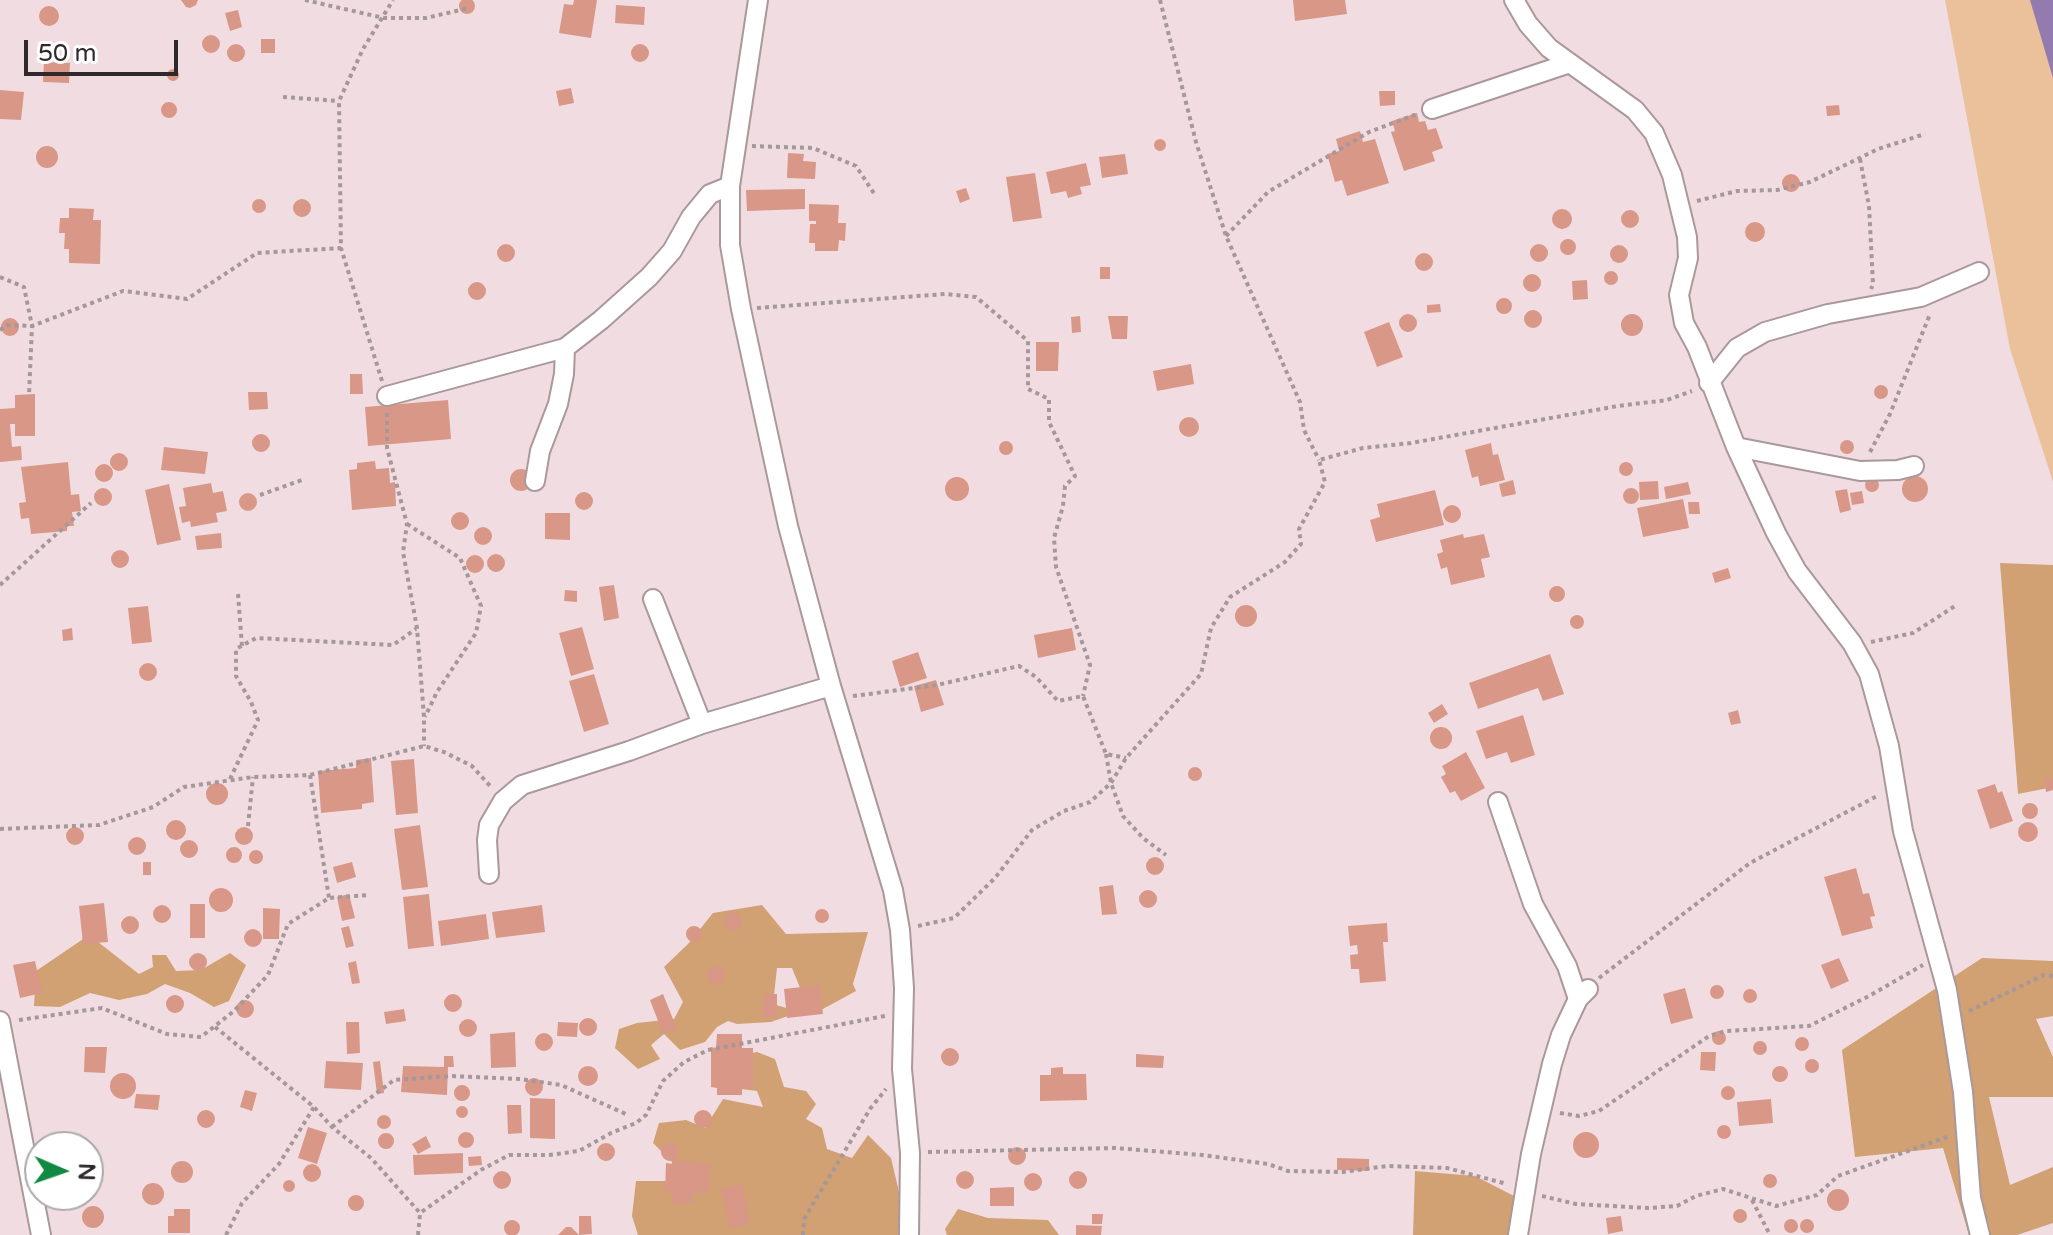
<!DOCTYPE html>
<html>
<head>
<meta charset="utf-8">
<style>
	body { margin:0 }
	#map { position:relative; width:2053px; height:1235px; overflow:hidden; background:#f1dde1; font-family:"Varela Round",sans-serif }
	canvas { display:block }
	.north { position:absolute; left:24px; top:1131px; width:80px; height:80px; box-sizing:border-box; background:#fff; border:2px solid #aca9aa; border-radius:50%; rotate:92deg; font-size:22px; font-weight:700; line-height:32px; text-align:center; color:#30292b }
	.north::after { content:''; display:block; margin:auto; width:28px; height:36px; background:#118943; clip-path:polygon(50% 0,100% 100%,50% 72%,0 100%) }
	.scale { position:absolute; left:24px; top:40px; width:154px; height:36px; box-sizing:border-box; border:4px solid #30292b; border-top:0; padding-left:10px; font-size:24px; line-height:28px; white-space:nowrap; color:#30292b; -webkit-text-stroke:6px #fff; paint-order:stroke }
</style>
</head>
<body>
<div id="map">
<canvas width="2053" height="1235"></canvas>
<div class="north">N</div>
<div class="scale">50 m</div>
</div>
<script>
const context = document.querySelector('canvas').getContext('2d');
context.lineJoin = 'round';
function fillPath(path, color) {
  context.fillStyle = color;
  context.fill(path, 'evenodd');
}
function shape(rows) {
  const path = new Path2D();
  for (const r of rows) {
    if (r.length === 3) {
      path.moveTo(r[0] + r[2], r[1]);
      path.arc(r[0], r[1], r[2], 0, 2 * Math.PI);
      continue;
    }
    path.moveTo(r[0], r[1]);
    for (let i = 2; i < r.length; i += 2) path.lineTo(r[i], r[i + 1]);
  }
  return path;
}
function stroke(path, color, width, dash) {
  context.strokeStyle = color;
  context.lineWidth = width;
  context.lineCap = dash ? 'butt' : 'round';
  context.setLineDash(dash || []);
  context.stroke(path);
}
const green = shape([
	[1945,0,2053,0,2053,482,2010,349]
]);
const forest = shape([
	[2000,563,2053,565,2053,787,2018,794],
	[762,905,786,934,868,932,853,984,856,991,821,1010,805,1000,792,968,777,968,773,1004,799,1012,771,1022,737,1024,728,1021,717,1027,705,1042,680,1050,664,1034,651,1045,660,1059,638,1069,615,1048,619,1029,637,1023,674,1019,683,1002,664,967,688,944,713,913],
	[89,935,139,974,153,967,152,955,166,955,176,971,201,970,230,953,246,965,229,1001,214,1007,190,993,165,984,147,994,119,1000,90,993,60,1007,34,1006,36,971],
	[1982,958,2053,961,2053,1016,2036,1019,2053,1057,2053,1097,1989,1097,2010,1185,2053,1167,2053,1223,2017,1235,1969,1235,1943,1148,1855,1157,1842,1050],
	[757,1052,775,1059,784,1087,806,1091,816,1104,806,1119,822,1128,827,1149,852,1158,868,1135,891,1158,904,1213,906,1235,638,1235,632,1216,636,1181,672,1181,672,1162,653,1143,659,1123,686,1120,705,1128,723,1099,763,1107,757,1091,733,1088,732,1057],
	[1415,1171,1475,1176,1518,1198,1510,1235,1413,1235],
	[958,1209,988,1218,1048,1220,1059,1235,947,1235,945,1229]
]);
const water = shape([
	[2030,0,2053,0,2053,78]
]);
const building = shape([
	[467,6,8],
	[181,0,198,0,196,5,190,8,186,7],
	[574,0,597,0,591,38,559,33,564,4,573,5],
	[1293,0,1345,0,1347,14,1295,21],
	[616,5,645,7,644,25,615,23],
	[49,16,10],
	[238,10,242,27,230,31,225,13],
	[211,44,9],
	[261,39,275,39,275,53,261,53],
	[640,53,9],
	[236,53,9],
	[44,62,70,63,69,83,43,82],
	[173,75,6],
	[571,88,574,103,559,106,556,91],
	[0,90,24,92,21,120,0,119],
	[1379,91,1395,91,1395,105,1380,106],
	[169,110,8],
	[1839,105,1840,115,1827,116,1826,106],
	[1417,113,1419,122,1425,121,1428,130,1436,128,1443,148,1432,152,1435,161,1404,171,1391,132,1395,131,1392,121],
	[1360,131,1363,142,1375,139,1389,183,1347,196,1342,180,1335,182,1327,154,1339,151,1336,139],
	[1160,145,6],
	[47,157,11],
	[788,153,804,154,803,161,816,162,815,179,787,178],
	[1125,154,1128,174,1102,178,1099,157],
	[1086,163,1091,185,1080,187,1082,194,1068,198,1066,191,1051,194,1046,172],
	[1035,173,1042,218,1013,222,1006,177],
	[1791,183,9],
	[966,188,970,199,960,203,956,191],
	[805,189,805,209,747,211,746,190],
	[259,206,7],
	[302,208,9],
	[809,204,839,205,838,223,846,223,845,241,839,240,838,251,815,251,815,243,809,243,810,224,816,224,816,221,809,221],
	[69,208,94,209,93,220,101,220,100,264,69,263,69,249,64,249,65,233,59,233,60,218,69,218],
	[1562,219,10],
	[1630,219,9],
	[1755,232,10],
	[1568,247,8],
	[1539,253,9],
	[506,253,9],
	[1619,254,9],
	[1424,262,9],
	[1100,267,1110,267,1110,279,1100,279],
	[1611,278,7],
	[1532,283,9],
	[1587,280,1588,299,1573,300,1572,281],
	[477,291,9],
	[1504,306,8],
	[1440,304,1441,312,1427,313,1427,305],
	[1533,319,9],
	[1408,323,9],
	[1632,325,11],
	[1080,316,1081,332,1072,333,1071,317],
	[1108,316,1128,316,1127,339,1112,339],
	[10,327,9],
	[1389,322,1403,357,1377,367,1364,332],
	[1036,342,1059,342,1058,371,1036,371],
	[1191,364,1194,384,1157,391,1153,371],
	[350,374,362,374,363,394,350,394],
	[1881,392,7],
	[248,392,267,392,268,409,249,410],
	[35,394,35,436,15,436,15,424,10,424,12,447,21,446,22,460,0,462,0,409,15,408,15,395],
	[448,400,451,439,368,446,365,407],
	[1189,427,10],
	[261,443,9],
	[1847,447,7],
	[1006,448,7],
	[1491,443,1493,455,1498,454,1505,480,1480,486,1478,476,1472,478,1465,450],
	[164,447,208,452,205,474,161,470],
	[119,462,9],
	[375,461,376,469,389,468,390,483,395,482,396,506,352,510,349,470,357,469,357,463],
	[1626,469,7],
	[68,462,71,495,79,494,81,511,72,512,74,526,67,526,67,531,31,534,29,518,21,519,19,503,26,502,21,467],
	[104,473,9],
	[521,480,11],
	[1915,489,13],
	[957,489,12],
	[1872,485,7],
	[1513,480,1516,494,1502,497,1499,484],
	[1658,481,1659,499,1640,500,1639,482],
	[1688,482,1691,494,1666,499,1664,487],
	[211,483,213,493,223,491,227,511,216,513,218,522,191,527,190,521,182,523,179,507,186,506,183,488],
	[169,484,181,540,157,545,145,490],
	[1631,496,8],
	[103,497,9],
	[1847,489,1851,510,1840,513,1835,491],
	[1435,490,1444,525,1376,542,1370,520,1380,517,1377,504],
	[1862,491,1864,503,1852,505,1850,493],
	[584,501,9],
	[248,502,9],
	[1683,499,1689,528,1643,537,1637,508],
	[1688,502,1699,502,1700,514,1689,514],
	[1452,514,9],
	[460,521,9],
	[545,513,570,513,570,540,545,539],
	[483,536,9],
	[221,533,222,548,197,550,195,536],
	[1463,534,1464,538,1484,534,1490,557,1481,559,1485,577,1451,585,1447,567,1441,569,1437,554,1443,552,1440,540],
	[120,559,9],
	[496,563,9],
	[475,564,9],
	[1728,568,1731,578,1715,583,1712,573],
	[614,585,619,618,604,621,599,587],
	[1557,594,8],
	[565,590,577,591,577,602,564,601],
	[1246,616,11],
	[148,606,152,642,132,644,128,608],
	[1577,622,7],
	[582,627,594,669,571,676,559,633],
	[72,628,73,640,63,641,62,630],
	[1072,628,1076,650,1038,658,1034,635],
	[918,652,927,678,900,687,892,661],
	[1550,654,1564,694,1543,701,1538,688,1478,709,1469,683],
	[148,672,9],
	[594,674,609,724,584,732,569,681],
	[936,680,944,705,921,712,914,686],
	[1442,704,1448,714,1434,723,1428,713],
	[1738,710,1741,723,1731,725,1728,713],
	[1523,715,1535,755,1511,763,1507,752,1486,759,1476,731],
	[1441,738,11],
	[1466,752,1485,788,1461,801,1455,791,1450,793,1441,777,1446,774,1442,766],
	[371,758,374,802,362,804,362,809,321,813,318,771,356,768,356,760],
	[414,759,418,813,396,815,391,761],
	[1195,774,7],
	[2053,778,2053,790,2046,792,2044,779],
	[217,794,11],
	[1995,784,1998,793,2002,791,2013,821,1990,829,1977,790],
	[2030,811,8],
	[176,830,10],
	[2028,832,10],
	[420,825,428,887,402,890,394,829],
	[75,836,9],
	[244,836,9],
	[137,846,9],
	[189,849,9],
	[234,855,8],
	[256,857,7],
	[1155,866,9],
	[143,862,151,862,151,875,143,875],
	[352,862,356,877,337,883,333,867],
	[1856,868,1863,894,1869,893,1875,916,1870,917,1873,928,1842,936,1824,877],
	[1113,885,1117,914,1102,915,1099,887],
	[221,900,12],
	[1148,899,9],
	[349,894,355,918,342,921,337,897],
	[429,894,434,946,408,949,403,897],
	[104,903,108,942,83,944,79,906],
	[190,904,205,904,205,938,190,938],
	[542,905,545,932,496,938,492,912],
	[162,914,9],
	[263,908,280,909,279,939,263,939],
	[822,916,7],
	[733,922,9],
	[486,914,489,939,441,946,438,921],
	[130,925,9],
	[1387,923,1388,942,1383,942,1386,981,1360,983,1359,969,1351,969,1350,955,1358,954,1357,945,1350,946,1348,926],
	[694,934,8],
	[349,926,354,946,346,948,341,928],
	[253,938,9],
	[198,962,9],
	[1839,958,1849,981,1831,989,1821,965],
	[35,961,42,993,20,998,13,965],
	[356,961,360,983,352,984,348,963],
	[716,975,9],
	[1717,992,7],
	[820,985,823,1014,787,1018,784,989],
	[1685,988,1693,1018,1671,1024,1663,994],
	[1750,996,7],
	[663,994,677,1029,663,1034,650,1000],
	[763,994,777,994,777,1018,763,1017],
	[453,1003,9],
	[175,1004,9],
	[245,1009,9],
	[404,1009,406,1021,386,1024,384,1012],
	[588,1027,9],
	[468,1028,9],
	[346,1022,359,1022,360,1053,347,1054],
	[558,1022,578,1023,577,1037,557,1036],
	[1719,1038,7],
	[515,1032,516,1067,491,1068,490,1034],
	[544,1042,9],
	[717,1034,742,1034,742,1048,753,1048,753,1088,742,1088,742,1095,717,1095,717,1088,711,1087,711,1047,716,1048],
	[1802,1044,7],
	[1760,1048,7],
	[85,1047,107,1047,105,1073,84,1072],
	[950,1057,9],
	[1701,1052,1716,1052,1715,1071,1700,1070],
	[1136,1054,1164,1056,1163,1068,1136,1067],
	[444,1056,453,1056,454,1067,448,1067,447,1095,401,1092,403,1066,444,1067],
	[1812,1066,7],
	[326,1061,363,1063,361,1090,324,1088],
	[380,1061,384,1093,377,1094,373,1062],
	[588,1076,10],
	[1780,1074,8],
	[1063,1067,1063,1074,1086,1074,1087,1100,1040,1101,1040,1075,1051,1075,1051,1068],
	[123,1086,13],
	[534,1087,9],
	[462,1093,8],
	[1728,1093,7],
	[245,1090,257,1093,252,1111,240,1107],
	[136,1094,160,1095,158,1110,134,1108],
	[530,1098,555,1099,555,1139,530,1138],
	[1771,1099,1773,1123,1739,1126,1737,1102],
	[507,1105,521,1105,522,1133,508,1134],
	[462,1112,6],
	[703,1119,9],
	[206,1119,9],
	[384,1122,7],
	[1724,1132,7],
	[308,1127,327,1133,317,1164,298,1158],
	[1586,1145,13],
	[466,1140,8],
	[386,1141,8],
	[426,1136,431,1147,418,1154,412,1144],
	[606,1152,9],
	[670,1152,9],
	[1017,1156,9],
	[463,1153,463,1173,414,1175,413,1155],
	[481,1156,482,1165,469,1166,468,1157],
	[1337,1158,1369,1159,1369,1171,1337,1170],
	[673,1160,710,1164,709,1193,693,1193,692,1204,672,1204,672,1192,665,1193,666,1163,673,1164],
	[182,1172,11],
	[312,1173,9],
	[965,1180,9],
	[1078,1180,9],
	[502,1180,9],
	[1033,1182,9],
	[1770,1181,7],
	[289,1186,6],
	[153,1194,11],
	[742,1184,750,1223,730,1228,721,1189],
	[1014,1187,1014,1206,990,1206,990,1188],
	[1838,1200,11],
	[356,1203,8],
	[93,1217,11],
	[1740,1216,7],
	[174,1209,190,1209,190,1233,168,1233,168,1216,174,1216],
	[1092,1214,1103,1214,1102,1224,1092,1224],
	[579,1216,591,1216,592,1234,579,1235],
	[1621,1216,1623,1231,1608,1234,1606,1218],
	[1807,1226,7],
	[1791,1226,7],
	[512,1228,8],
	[1076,1225,1102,1226,1101,1235,1076,1235],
	[566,1227,571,1227,579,1235,558,1235]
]);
const path = shape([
	[305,0,384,18,426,18,469,8],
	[1160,0,1196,142,1226,236,1300,402,1304,430,1319,460],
	[283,97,339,101],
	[752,146,813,148,856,166,875,195],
	[1860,159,1869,206,1873,284,1871,289],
	[1697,201,1737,191,1777,190,1810,182,1878,149,1925,134],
	[1226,236,1268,192,1369,132,1417,114],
	[0,277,24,287,32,326,29,395],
	[757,308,945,294,976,297,1028,341,1028,389,1049,399,1049,422,1075,476,1065,486,1063,506,1054,538,1056,567,1090,665,1083,696],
	[0,330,7,325,32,326,123,291,187,299,257,253,341,248],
	[382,381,341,248,339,101,363,49,393,0],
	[387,413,387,448,407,524,403,552,417,628,424,717,424,746],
	[1870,452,1890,414,1930,314],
	[260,495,302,480],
	[407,524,460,558,481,606,476,633,437,692,425,717],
	[0,585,91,503],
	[238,594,242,646],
	[1871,642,1913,633,1955,606],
	[853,696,937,685,1019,666,1036,677,1058,701,1083,696,1106,754,1126,758],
	[1106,754,1111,783,1123,816,1143,838,1166,855],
	[310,775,329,898],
	[230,779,258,720,251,702,236,676,236,649,256,638,393,645,416,629],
	[248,826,253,777],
	[0,829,99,825,153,807,184,787,253,777,310,775,424,746,444,752,472,766,491,787],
	[918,926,954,918,995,878,1032,830,1064,811,1090,802,1111,783,1126,758,1201,674,1211,628,1230,597,1285,562,1301,544,1299,529,1325,482,1319,460,1363,448,1411,443,1618,406,1667,400,1692,391],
	[1599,978,1750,863,1879,795],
	[1969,1011,2044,975,2053,976],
	[19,1020,102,1008,167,1034,201,1037,234,1011,268,975,288,924,329,898,369,895],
	[215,1027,314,1107,332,1127,371,1158,420,1213,481,1170,509,1155,549,1155,579,1151,611,1133,636,1123,646,1115,663,1081,684,1062,708,1050,885,1016],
	[1560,1113,1579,1116,1599,1111,1709,1036,1726,1031,1809,1026,1869,996,1923,965],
	[332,1127,394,1080,451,1076,520,1079,561,1085,628,1115],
	[928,1152,1115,1148,1202,1155,1268,1164,1288,1171,1343,1172,1387,1166,1447,1168,1507,1184],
	[1542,1196,1576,1204,1648,1208,1677,1206,1696,1196,1723,1189,1776,1206,1817,1195,1838,1176,1950,1136],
	[1752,1200,1770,1235],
	[226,1235,242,1203,279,1164,314,1107],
	[418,1235,420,1214],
	[803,1235,804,1219,870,1109,886,1089]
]);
const street = shape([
	[758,0,730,186,730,245,741,309,788,526,831,686,893,890,900,930,904,988,902,1069,910,1153,909,1235],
	[1514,0,1528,24,1549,48,1635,110,1654,133,1672,175,1687,237,1688,258,1679,295,1684,323,1697,347,1736,447,1776,533,1797,571,1852,643,1869,674,1889,746,1903,831,1947,990,1963,1092,1971,1198,1980,1235],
	[1432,109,1570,63],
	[1709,383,1737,348,1765,332,1828,314,1921,297,1979,272],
	[387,396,565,348,601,320,649,277,672,251,691,217,710,194,730,186],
	[1736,447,1860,471,1898,470,1914,466],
	[535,481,540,451,558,404,564,374,565,348],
	[653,599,702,724],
	[1498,802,1533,904,1567,966,1578,999],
	[489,874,487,840,489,825,503,801,522,785,629,751,702,724,831,686],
	[0,1021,41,1235],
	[1518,1235,1531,1154,1552,1064,1561,1035,1578,999,1588,989]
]);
fillPath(green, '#ebc19c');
fillPath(forest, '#d1a073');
fillPath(water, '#937aaf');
fillPath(building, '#d99787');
stroke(street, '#aa989b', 22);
stroke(path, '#a5979a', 4, [4, 4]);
stroke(street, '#fff', 18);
</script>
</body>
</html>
